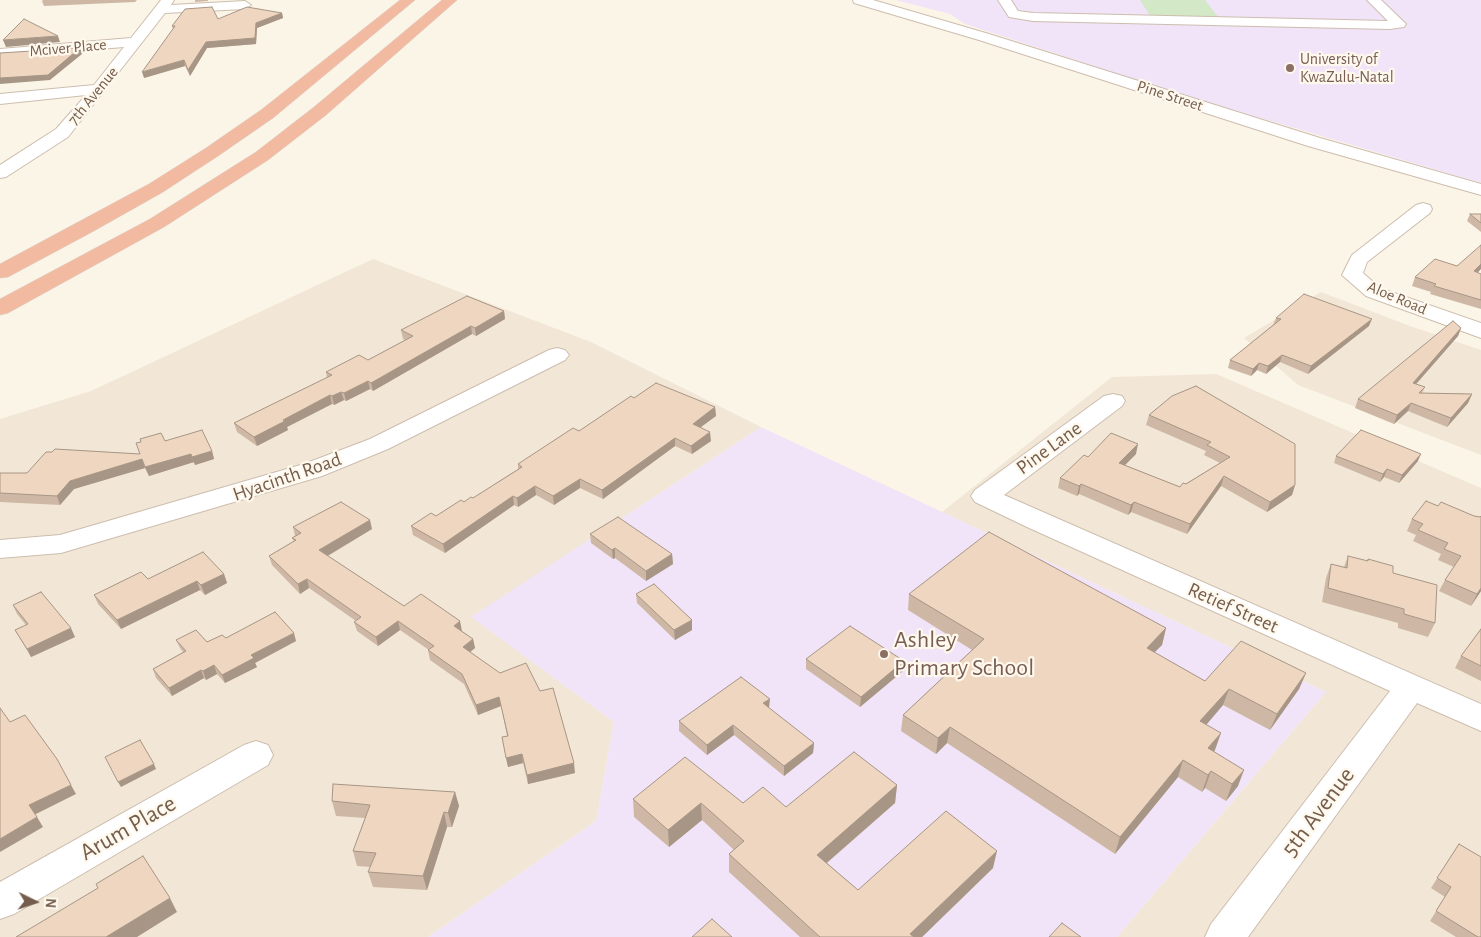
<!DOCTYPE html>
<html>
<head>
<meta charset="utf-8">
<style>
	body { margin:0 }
	#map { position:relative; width:1481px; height:937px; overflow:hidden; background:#fbf5e7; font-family:"Alegreya Sans",sans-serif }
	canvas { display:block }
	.north { position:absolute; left:10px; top:877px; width:50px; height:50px; -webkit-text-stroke:4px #fef8ed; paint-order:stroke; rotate:94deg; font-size:14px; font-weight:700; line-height:20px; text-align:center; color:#745d4d }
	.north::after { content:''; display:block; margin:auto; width:18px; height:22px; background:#745d4d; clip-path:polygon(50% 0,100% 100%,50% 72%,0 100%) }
</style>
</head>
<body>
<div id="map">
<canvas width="1481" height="937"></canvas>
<div class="north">N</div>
</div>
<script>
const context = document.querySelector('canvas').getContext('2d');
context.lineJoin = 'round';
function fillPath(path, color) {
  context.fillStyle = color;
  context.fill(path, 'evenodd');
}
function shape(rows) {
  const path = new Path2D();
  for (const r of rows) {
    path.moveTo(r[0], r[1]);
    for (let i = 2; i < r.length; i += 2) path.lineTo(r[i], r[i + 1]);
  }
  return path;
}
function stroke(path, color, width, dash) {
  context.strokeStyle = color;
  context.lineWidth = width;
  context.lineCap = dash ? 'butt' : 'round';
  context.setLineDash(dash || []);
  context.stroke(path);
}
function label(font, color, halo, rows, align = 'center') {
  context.font = font + ' "Alegreya Sans",sans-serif';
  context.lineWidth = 4.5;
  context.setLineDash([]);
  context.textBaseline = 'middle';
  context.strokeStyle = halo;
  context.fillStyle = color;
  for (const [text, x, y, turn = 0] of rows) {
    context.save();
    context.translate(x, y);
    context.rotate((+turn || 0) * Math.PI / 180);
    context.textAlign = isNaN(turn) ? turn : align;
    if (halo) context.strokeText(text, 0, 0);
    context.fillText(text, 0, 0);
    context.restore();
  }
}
const residential = shape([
	[373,259,591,342,761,427,472,617,614,722,596,821,428,937,0,937,0,419,91,391],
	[1321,292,1410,326,1481,350,1481,455,1298,385,1244,338],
	[1216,374,1481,488,1481,937,1117,937,1326,692,942,512,1112,377]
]);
const education = shape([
	[896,0,1481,0,1481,183,1186,96,965,24,950,14],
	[761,427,1326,692,1117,937,428,937,596,821,614,722,471,617]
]);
const green = shape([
	[1140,0,1205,0,1219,18,1151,17]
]);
const minor = shape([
	[161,0,174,0,171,5,245,1,251,5,245,9,165,13,68,137,6,177,0,178,0,165,56,129,86,95,0,104,0,94,94,85,124,47,0,57,0,49,131,38,161,0],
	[853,0,873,0,989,34,1320,138,1481,184,1481,195,1308,146,979,40,854,3,853,0],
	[998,0,1011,0,1018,11,1033,13,1388,21,1367,0,1381,0,1406,24,1404,27,1390,29,1033,21,1009,17,998,0],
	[1423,203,1430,205,1432,209,1430,213,1367,262,1363,273,1380,288,1481,323,1481,338,1366,296,1342,275,1352,255,1416,205,1423,203],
	[557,348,565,350,569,355,565,360,388,449,322,476,61,553,0,558,0,540,60,535,304,464,370,439,549,350,557,348],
	[1113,394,1122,396,1125,401,1122,406,1004,495,1481,704,1481,731,1417,703,1248,937,1205,937,1211,924,1390,691,1027,527,975,502,971,496,975,490,1104,396,1113,394],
	[256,741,268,745,273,755,268,765,14,914,0,919,0,882,244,745,256,741]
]);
const highway = shape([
	[400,0,415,0,273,118,218,156,163,192,92,232,8,277,0,278,0,264,149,184,206,148,261,110,400,0],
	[442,0,457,0,326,115,268,160,164,227,8,313,0,315,0,299,150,219,256,152,314,107,442,0]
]);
const wall = shape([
	[43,0,137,0,135,2,44,6,42,1],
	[195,0,208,0,208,1,195,2],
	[282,13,283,18,257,28,256,44,207,48,190,76,185,66,144,78,173,29,172,26],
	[1470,214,1481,214,1481,232,1467,221],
	[1477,272,1481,274,1481,309,1430,294,1431,292,1412,286,1415,277],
	[504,311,505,319,476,336,472,334,373,391,370,389,346,401,344,400,334,405,332,404,287,427,288,430,257,446,237,432,234,423,327,378,326,372,368,360,405,340,403,339,401,330],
	[1276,318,1369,326,1308,374,1280,362,1266,374,1257,370,1251,376,1228,368,1230,360,1273,325],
	[1461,328,1458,336,1416,384,1425,387,1422,393,1472,394,1468,403,1447,427,1408,411,1394,424,1355,408,1358,399],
	[1172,396,1295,485,1292,495,1267,512,1221,486,1187,534,1131,512,1128,515,1079,494,1077,496,1058,488,1060,478,1088,457,1136,454,1125,465,1180,487,1220,463,1204,455,1206,451,1146,425,1149,415],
	[634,398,715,407,716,416,700,427,711,441,692,454,675,446,603,499,580,488,554,505,536,495,518,507,514,505,445,553,413,535,411,526,436,516,464,502,473,498,518,469,518,464,579,431],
	[165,441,212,451,214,459,195,465,194,462,149,476,145,468,74,489,60,505,0,502,0,473,27,473,140,454],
	[1336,456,1418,461,1399,483,1384,477,1380,482,1334,463],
	[1438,506,1474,516,1480,517,1481,516,1481,591,1471,606,1439,591,1445,580,1454,567,1438,560,1441,554,1413,541,1416,535,1407,531,1412,519],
	[293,527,372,529,328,556,404,606,462,631,473,639,475,648,470,652,575,773,528,784,523,763,508,767,502,737,507,736,501,706,478,715,464,684,430,660,428,650,429,650,400,630,378,646,357,631,354,622,356,621,309,588,300,594,272,565,269,556,294,541,292,538,295,536],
	[590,534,672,554,673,564,646,581,615,558,613,559,591,543],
	[1348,556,1367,561,1368,559,1393,573,1435,623,1428,637,1398,628,1398,623,1322,602,1326,578,1331,564,1344,567],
	[224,574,227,583,205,595,200,590,121,629,98,604,94,595,148,579],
	[636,594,692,620,692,630,675,640,637,603],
	[909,594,1166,628,1162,645,1154,652,1205,681,1306,673,1299,689,1270,730,1223,705,1206,725,1215,750,1213,752,1238,786,1226,801,1205,788,1202,792,1178,777,1115,854,947,743,936,754,901,731,903,715,972,650,908,610],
	[13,605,75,637,31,657,15,630,26,625,17,614],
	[1481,629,1481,681,1455,668,1461,656],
	[226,638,296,641,255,663,257,667,225,683,217,674,206,680,204,678,172,696,156,678,153,669,183,652,180,648,176,640,207,642],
	[806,659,904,661,903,671,860,707,806,669],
	[769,708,814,743,813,753,784,776,734,735,707,755,679,731,679,721],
	[897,785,895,803,827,863,858,890,993,868,922,937,800,937,729,872,729,854,734,850,702,820,669,847,634,817,633,799,743,803,786,807],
	[455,792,459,806,452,827,447,827,427,890,373,887,368,872,371,867,357,866,353,851,365,818,336,816,332,801],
	[1459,844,1481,937,1456,937,1430,921,1445,897,1431,888]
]);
const shadedWall = shape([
	[282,13,283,18,257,28,256,44,207,48,190,76,188,70,206,42],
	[58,36,60,42,6,47,3,40],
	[80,48,82,54,50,80,0,84,0,78],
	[184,60,185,66,144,78,142,72],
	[1481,264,1481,269,1471,280,1474,271],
	[504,311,505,319,476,336,475,328],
	[1372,319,1369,326,1308,374,1311,366],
	[471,326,472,334,373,391,371,383],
	[1461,328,1458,336,1410,391,1413,383],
	[1282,355,1280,362,1266,374,1268,366],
	[1259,363,1257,370,1251,376,1253,369],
	[368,381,370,389,346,401,344,393],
	[341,392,344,400,334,405,332,396],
	[1472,394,1468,403,1447,427,1451,418],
	[330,395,332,404,287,427,288,430,257,446,254,437,283,420],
	[1411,403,1408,411,1394,424,1397,415],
	[715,407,716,416,693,433,693,424],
	[710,432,711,441,692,454,691,446],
	[675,438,675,446,603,499,602,490],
	[1138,444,1136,454,1117,473,1119,463],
	[212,451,214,459,195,465,192,457],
	[191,454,194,462,149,476,145,467],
	[1421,454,1418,461,1399,483,1402,475],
	[142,459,145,468,74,489,60,505,57,496,70,481],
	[1387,469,1384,477,1380,482,1383,474],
	[1224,476,1221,486,1187,534,1190,524],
	[580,479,580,488,554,505,553,496],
	[1081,484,1079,494,1077,496,1079,486],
	[1295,485,1292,495,1267,512,1270,502],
	[535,486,536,495,518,507,517,498],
	[513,496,514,505,445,553,443,544],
	[1134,502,1131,512,1128,515,1131,505],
	[370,520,372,529,322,559,319,550],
	[615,548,615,558,613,559,612,550],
	[672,554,673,564,646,581,646,571],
	[224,574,227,583,205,595,201,585],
	[307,579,309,588,300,594,298,584],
	[197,581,200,590,121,629,117,620],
	[1481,588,1481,591,1471,606,1477,594],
	[692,620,692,630,675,640,674,630],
	[398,621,400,630,378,646,376,637],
	[460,621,462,631,454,626],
	[71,628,75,637,31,657,27,649],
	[1166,628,1162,645,1143,664,1147,648],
	[294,633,296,641,255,663,257,667,225,683,222,675,251,655],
	[473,639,475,648,465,656,463,647],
	[904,661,903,671,860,707,861,697],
	[214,665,217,674,206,680,203,671],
	[201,670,204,678,172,696,169,688],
	[1306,673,1299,689,1270,730,1277,714],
	[1229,689,1223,705,1195,738,1200,721],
	[499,697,501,706,478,715,476,705],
	[770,699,769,708,763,703],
	[733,725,734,735,707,755,707,745],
	[950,727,947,743,936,754,938,738],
	[1221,733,1215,750,1202,765,1208,748],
	[814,743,813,753,784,776,784,766],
	[522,754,523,763,508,767,506,758],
	[1183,760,1178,777,1115,854,1120,837],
	[574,763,575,773,528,784,527,775],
	[154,764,156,769,121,787,118,782],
	[1244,770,1238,786,1226,801,1232,784],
	[1211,771,1205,788,1202,792,1208,775],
	[71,785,76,794,34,815,29,805],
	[897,785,895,803,816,872,817,855],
	[455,792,459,806,452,827,448,813],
	[701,803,702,820,669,847,668,830],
	[444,812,447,827,427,890,423,876],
	[37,817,43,827,0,852,0,839],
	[997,851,993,868,922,937,909,937,910,934],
	[170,898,177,912,137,937,106,937]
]);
const building = shape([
	[212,7,218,19,247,7,282,13,256,23,255,38,206,42,188,70,184,60,142,72,175,26,172,26,185,9,212,7],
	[24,19,58,36,3,40,24,19],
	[80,48,48,75,0,78,0,53,80,48],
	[1470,214,1481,214,1481,223,1470,214],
	[1481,245,1481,264,1474,271,1481,274,1481,300,1434,286,1436,284,1415,277,1435,259,1457,266,1481,245],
	[1304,294,1372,319,1311,366,1282,355,1268,366,1259,363,1253,369,1230,360,1281,319,1276,318,1304,294],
	[467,296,504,311,475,328,471,326,371,383,368,381,344,393,341,392,332,396,330,395,283,420,285,421,254,437,234,423,332,375,326,372,359,355,368,360,413,336,401,330,467,296],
	[1453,321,1461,328,1413,383,1425,387,1419,393,1472,394,1451,418,1411,403,1397,415,1358,399,1453,321],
	[656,383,715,407,693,424,710,432,691,446,675,438,602,490,580,479,553,496,535,486,517,498,513,496,443,544,411,526,431,513,436,516,461,500,464,502,471,497,473,498,522,467,518,464,573,428,579,431,631,396,634,398,656,383],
	[1196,386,1295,444,1295,485,1270,502,1224,476,1190,524,1134,502,1131,505,1081,484,1079,486,1060,478,1084,455,1088,457,1111,433,1138,444,1119,463,1180,487,1183,483,1186,484,1230,457,1207,445,1211,442,1149,415,1172,396,1196,386],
	[202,430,212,451,192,457,191,454,145,467,142,459,70,481,57,496,0,493,0,473,27,473,46,452,52,452,55,449,140,454,136,443,141,442,140,439,161,433,165,441,202,430],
	[1361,430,1421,454,1402,475,1387,469,1383,474,1336,456,1361,430],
	[1426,501,1438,506,1441,502,1474,516,1480,517,1481,516,1481,588,1477,594,1445,580,1461,556,1444,549,1448,543,1418,530,1423,524,1412,519,1426,501],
	[341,502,370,520,319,550,404,606,421,594,460,621,454,626,473,639,463,647,500,673,526,663,540,691,553,688,574,763,527,775,522,754,506,758,502,737,508,736,499,697,476,705,462,674,428,650,434,646,398,621,376,637,354,622,361,617,307,579,298,584,269,556,296,540,292,538,301,533,293,527,341,502],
	[618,517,672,554,646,571,615,548,612,550,590,534,618,517],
	[989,532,1166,628,1147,648,1205,681,1241,641,1306,673,1277,714,1229,689,1200,721,1221,733,1208,748,1244,770,1232,784,1211,771,1208,775,1183,760,1120,837,950,727,938,738,903,715,984,639,909,594,989,532],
	[203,552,224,574,201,585,197,581,117,620,94,595,141,572,148,579,203,552],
	[1348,556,1368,561,1368,559,1393,566,1393,573,1437,585,1435,623,1404,614,1404,609,1328,588,1331,564,1347,568,1348,556],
	[654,584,692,620,674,630,636,594,654,584],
	[41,592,71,628,27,649,15,630,28,624,13,605,41,592],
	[275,612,294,633,251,655,254,658,222,675,214,665,203,671,201,670,169,688,153,669,186,651,176,640,196,630,207,642,222,635,226,638,275,612],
	[850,626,904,661,861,697,806,659,850,626],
	[1481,629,1481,666,1461,656,1481,629],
	[741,677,770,699,763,703,814,743,784,766,733,725,707,745,679,721,741,677],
	[0,708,10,722,25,715,57,759,71,785,29,805,37,817,0,839,0,708],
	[140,740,154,764,118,782,105,757,140,740],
	[854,752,897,785,817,855,858,890,946,811,997,851,910,934,914,937,820,937,729,854,744,841,701,803,668,830,633,799,685,757,743,803,763,787,786,807,854,752],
	[333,784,455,792,448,813,444,812,423,876,368,872,376,853,353,851,370,805,332,801,333,784],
	[1459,844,1481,857,1481,937,1478,937,1436,911,1451,887,1437,878,1459,844],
	[143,856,170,898,106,937,16,937,98,888,96,884,143,856],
	[712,919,732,937,692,937,712,919],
	[1062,923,1081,937,1049,937,1062,923]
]);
const markers = [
	[1290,68,5,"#8d6e63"],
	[884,654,5,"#8d6e63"]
];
const farStreetnames = [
	["Mciver Place",68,48,-5],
	["7th Avenue",93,96,-51],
	["Pine Street",1170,96,18],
	["Aloe Road",1397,298,23]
];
const farEducationnames = [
	["University of",1300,59],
	["KwaZulu-Natal",1300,77]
];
const streetNames = [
	["Pine Lane",1049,448,-36],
	["Hyacinth Road",287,477,-19],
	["Retief Street",1233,608,24]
];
const nearEducationnames = [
	["Ashley",894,640],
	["Primary School",894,668]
];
const nearStreetnames = [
	["5th Avenue",1318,812,-53],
	["Arum Place",128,828,-30]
];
fillPath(residential, '#f2e7d6');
fillPath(education, '#f1e4f8');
fillPath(green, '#d2e8c6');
stroke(minor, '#cdbdae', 2);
stroke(highway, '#dbd5d1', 1);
fillPath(minor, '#fff');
fillPath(highway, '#f2bba1');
fillPath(wall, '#ceb8a5');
fillPath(shadedWall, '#a79686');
fillPath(building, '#efd6c0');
stroke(building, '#a79686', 1);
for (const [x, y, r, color] of markers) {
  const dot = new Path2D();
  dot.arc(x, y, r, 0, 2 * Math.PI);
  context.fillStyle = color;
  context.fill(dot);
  stroke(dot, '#fef8ed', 2);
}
label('16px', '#745d4d', '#fef8ed', farStreetnames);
label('16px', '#785e54', '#fef8ed', farEducationnames, 'left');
label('20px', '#745d4d', '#fef8ed', streetNames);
label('24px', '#785e54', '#fef8ed', nearEducationnames, 'left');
label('24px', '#745d4d', '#fef8ed', nearStreetnames);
</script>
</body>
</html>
